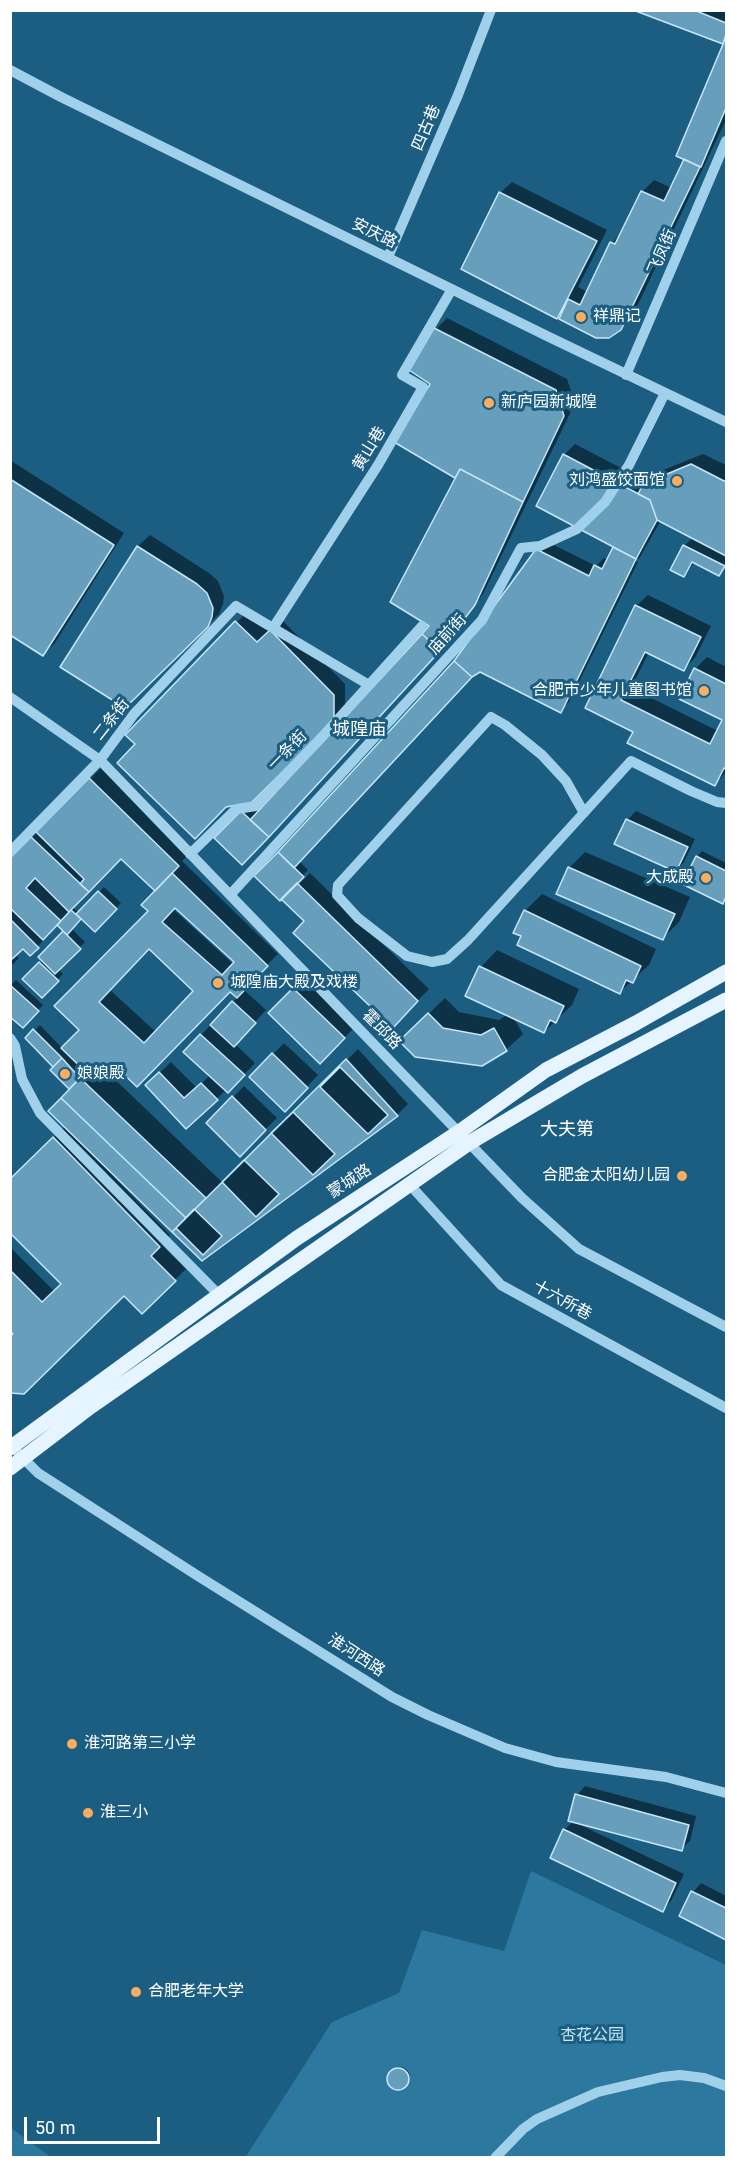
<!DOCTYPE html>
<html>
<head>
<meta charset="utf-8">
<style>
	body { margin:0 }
	#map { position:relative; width:737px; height:2168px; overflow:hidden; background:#1c5e82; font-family:Roboto,sans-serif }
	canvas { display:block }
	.frame { position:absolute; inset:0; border:12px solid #fff; pointer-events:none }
	.scale { position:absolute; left:24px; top:2117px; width:136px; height:27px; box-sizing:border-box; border:3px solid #fff; border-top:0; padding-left:8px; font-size:18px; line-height:21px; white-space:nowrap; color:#fff; -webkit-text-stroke:4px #1c5e82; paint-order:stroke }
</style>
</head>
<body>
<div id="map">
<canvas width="737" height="2168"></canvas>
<div class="frame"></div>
<div class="scale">50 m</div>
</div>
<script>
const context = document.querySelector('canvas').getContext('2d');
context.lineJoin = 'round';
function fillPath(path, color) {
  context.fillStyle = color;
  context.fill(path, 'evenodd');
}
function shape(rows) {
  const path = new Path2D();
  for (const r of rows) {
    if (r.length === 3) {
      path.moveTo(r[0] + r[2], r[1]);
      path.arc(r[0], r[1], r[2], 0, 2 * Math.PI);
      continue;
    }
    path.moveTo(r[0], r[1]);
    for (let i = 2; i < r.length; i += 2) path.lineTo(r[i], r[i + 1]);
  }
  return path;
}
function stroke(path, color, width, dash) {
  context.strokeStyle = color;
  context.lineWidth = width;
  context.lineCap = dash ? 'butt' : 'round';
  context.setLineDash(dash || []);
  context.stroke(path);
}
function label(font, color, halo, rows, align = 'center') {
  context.font = font + ' Roboto,"Noto Sans SC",sans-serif';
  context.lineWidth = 6;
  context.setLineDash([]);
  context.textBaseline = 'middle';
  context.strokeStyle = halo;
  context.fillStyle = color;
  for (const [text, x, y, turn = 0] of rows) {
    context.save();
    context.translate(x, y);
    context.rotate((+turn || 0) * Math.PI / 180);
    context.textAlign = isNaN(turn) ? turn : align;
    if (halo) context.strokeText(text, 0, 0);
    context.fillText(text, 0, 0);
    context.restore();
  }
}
const green = shape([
	[531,1871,726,1965,726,2157,245,2158,332,2022,399,1993,422,1930,504,1951],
	[10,2128,11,2128,51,2157,11,2157]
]);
const shadow = shape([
	[637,10,726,10,726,120,632,317,620,329,597,336,463,269,500,193,512,182,607,230,578,287,588,292,612,243,623,231,642,192,654,180,672,188,686,159,725,44],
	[447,318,567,379,575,403,483,594,448,640,276,828,216,838,251,803,260,812,431,625,457,478,396,441,432,384,436,329],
	[575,444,648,482,656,473,703,454,726,465,726,567,719,575,695,562,683,576,672,570,684,546,693,537,661,520,639,559,615,547,564,455],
	[10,460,124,533,55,643,43,654,10,633],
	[150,535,209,573,218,581,224,596,223,604,219,614,125,706,62,667,138,546],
	[546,541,596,566,604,558,608,560,615,547,615,550,638,562,569,702,560,711,480,670,472,675,299,861,308,870,291,888,293,890,310,873,429,989,393,1026,306,921,256,876,455,662],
	[648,595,711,626,695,658,684,669,649,652,631,688,718,731,724,719,681,698,695,669,707,657,726,667,726,772,715,784,635,732,587,708,636,606],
	[248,611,270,632,282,620,345,684,345,708,250,801,137,744,127,735],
	[101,768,189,854,182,861,278,954,243,989,266,1010,235,1044,255,1063,239,1080,226,1090,186,1127,147,1085,171,1062,197,1088,210,1075,201,1035,238,997,230,990,137,1085,112,1060,104,1069,223,1183,358,1049,408,1104,397,1115,202,1259,116,1175,114,1177,170,1235,161,1244,186,1269,142,1312,124,1294,15,1334,10,1329,10,1247,55,1292,62,1284,10,1180,66,1126,71,1089,52,1070,55,1067,27,1038,40,1025,63,1049,81,1030,150,911,157,891,121,857,72,907,80,913,104,887,121,903,95,930,81,917,71,928,85,942,58,969,63,974,42,996,25,979,43,960,66,931,57,923,47,933,49,935,30,954,23,946,15,954,19,958,10,967,10,860],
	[175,906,236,962,233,964,173,909],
	[149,948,195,990,156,1032,110,990],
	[636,811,695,839,684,862,676,871,627,820],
	[702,851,726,863,726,898,723,902,697,857],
	[585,852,690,897,679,922,663,938,569,868],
	[542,894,656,949,649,965,620,992,523,936,525,911],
	[497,950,579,989,572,1005,544,1032,513,1017,523,1034,506,1050,401,1041,445,998,459,1012,499,1020,508,1014,467,995,481,967],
	[305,977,356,1026,320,1062,270,1013],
	[16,980,43,1005,23,1026,10,986],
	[284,1043,318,1075,285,1110,251,1077],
	[244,1086,277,1118,240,1154,208,1123],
	[585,1786,696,1816,690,1841,681,1849,576,1823,684,1874,671,1901,662,1910,564,1830,574,1821,577,1795],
	[701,1883,726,1896,726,1938,681,1916,693,1892],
	[400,2077,10]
]);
const building = shape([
	[633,10,694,10,726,23,726,34,723,44,633,10],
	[726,37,726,108,701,167,676,156,726,37],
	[684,159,700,167,621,330,609,338,596,338,559,319,568,299,580,305,610,242,615,244,641,191,664,201,684,159],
	[499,192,597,241,557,319,461,269,499,192],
	[434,328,556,390,564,416,523,502,460,469,455,478,394,442,430,384,409,370,434,328],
	[563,454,650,500,657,520,636,559,536,506,563,454],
	[691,464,726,482,726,556,657,520,650,500,638,494,643,484,691,464],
	[460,469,523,502,475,605,440,651,422,634,429,626,390,602,460,469],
	[10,479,114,545,43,656,10,635,10,479],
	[683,545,725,566,719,576,692,562,684,577,670,570,683,545],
	[137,546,197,584,207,593,213,608,212,617,208,627,125,708,60,667,137,546],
	[613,547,636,559,561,713,480,672,472,677,454,661,536,549,589,576,594,565,602,569,613,547],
	[635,605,701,637,684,671,645,652,621,700,710,744,722,720,679,699,694,668,726,684,726,769,724,768,715,786,627,743,633,732,585,708,635,605],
	[235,621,257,642,270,630,334,695,334,721,251,803,226,807,195,839,117,763,135,744,125,735,235,621],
	[422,634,440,651,269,837,250,820,422,634],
	[454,661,472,677,294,868,278,852,454,661],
	[89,778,179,866,155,891,121,859,89,892,80,884,84,879,36,832,89,778],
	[241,811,269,837,242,865,214,838,241,811],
	[626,819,688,847,676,872,614,844,626,819],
	[31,837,89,892,69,912,35,878,26,888,61,921,43,940,10,908,10,858,31,837],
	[278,852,304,877,280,901,254,876,278,852],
	[696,856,726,871,726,896,723,904,682,884,696,856],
	[568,867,675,914,663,940,556,894,568,867],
	[172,873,268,966,237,998,230,992,137,1087,112,1063,94,1080,61,1048,79,1030,54,1006,148,911,141,905,172,873],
	[175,908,234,962,222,975,162,922,175,908],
	[149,949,193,991,144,1043,99,1002,149,949],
	[297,883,418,1001,393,1028,293,933,304,921,281,899,297,883],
	[98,891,117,909,95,932,76,914,98,891],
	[71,910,81,919,67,935,57,925,71,910],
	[524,910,641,966,633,983,626,980,620,994,517,945,521,936,513,933,524,910],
	[10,919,39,948,30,956,23,949,10,961,10,919],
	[63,931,81,949,55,974,38,957,63,931],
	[39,962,59,981,42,998,22,979,39,962],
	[479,966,564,1006,556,1023,550,1020,544,1033,465,996,479,966],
	[10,985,39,1011,23,1028,10,1017,10,985],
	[293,988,345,1038,320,1064,268,1013,293,988],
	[232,1001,256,1023,234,1047,210,1025,232,1001],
	[428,1013,443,1028,481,1035,494,1028,507,1051,482,1066,415,1057,399,1041,428,1013],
	[33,1029,62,1058,53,1067,25,1038,33,1029],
	[200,1034,245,1075,228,1093,183,1052,200,1034],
	[272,1053,308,1088,285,1112,249,1077,272,1053],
	[62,1058,80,1078,69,1089,50,1070,62,1058],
	[346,1059,398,1116,202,1261,172,1232,346,1059],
	[340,1067,388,1115,368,1134,320,1087,340,1067],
	[159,1072,184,1098,201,1083,218,1100,186,1129,145,1085,159,1072],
	[80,1078,206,1198,186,1218,61,1098,80,1078],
	[232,1096,266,1130,240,1157,206,1123,232,1096],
	[61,1098,186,1218,172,1232,48,1111,61,1098],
	[293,1112,335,1154,313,1175,271,1133,293,1112],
	[53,1137,160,1247,151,1256,176,1281,142,1314,124,1296,24,1394,10,1393,10,1336,13,1334,10,1331,10,1270,42,1302,61,1284,10,1233,10,1179,53,1137],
	[244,1160,279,1194,256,1217,222,1182,244,1160],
	[194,1209,222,1236,203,1255,176,1228,194,1209],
	[575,1794,689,1825,682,1851,568,1821,575,1794],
	[563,1829,676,1883,663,1912,550,1858,563,1829],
	[691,1891,726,1908,726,1940,679,1916,691,1891],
	[398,2079,11]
]);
const minor = shape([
	[10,70,61,97,549,337,726,422],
	[388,257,458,95,491,10],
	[626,375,726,141],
	[273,628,378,465,423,387,402,375,452,289],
	[10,697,100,760,522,1198,579,1249,726,1327],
	[584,813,566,781,542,755,505,725,491,717,338,885,337,895,358,918,407,956,432,962,447,959,468,940,631,761,691,791,717,802,726,803],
	[10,852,100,760,134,714,236,606,369,685],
	[190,854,233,812,237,809,256,806,322,737,422,626],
	[230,895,482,620,521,548,540,546,577,529,605,502,629,465,665,393],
	[10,1038,15,1046,22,1079,40,1113,219,1295],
	[410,1185,501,1285,726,1408],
	[18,1453,38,1473,198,1576,392,1697,428,1715,505,1748,556,1762,666,1777,726,1793],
	[495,2158,523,2129,537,2119,598,2092,662,2077,680,2075,704,2078,726,2086]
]);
const major = shape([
	[10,1448,297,1238,459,1132,546,1070,636,1023,726,972],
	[10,1468,90,1407,469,1143,582,1076,726,1000]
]);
const markers = [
	[581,317,6,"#faac5f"],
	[489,403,6,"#faac5f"],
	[677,481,6,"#faac5f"],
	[704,691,6,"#faac5f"],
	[706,878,6,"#faac5f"],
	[218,983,6,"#faac5f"],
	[65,1074,6,"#faac5f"],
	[682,1176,6,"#faac5f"],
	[72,1744,6,"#faac5f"],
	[88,1813,6,"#faac5f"],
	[136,1992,6,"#faac5f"]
];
const streetNames = [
	["四古巷",427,128,-67],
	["安庆路",374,234,26],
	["飞凤街",663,252,-67],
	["黄山巷",370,449,-59],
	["庙前街",448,635,-48],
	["二条街",112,720,-52],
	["一条街",288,751,-46],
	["霍邱路",381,1030,46],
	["蒙城路",350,1182,-33],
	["十六所巷",562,1301,29],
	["淮河西路",356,1656,33]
];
const poiNames = [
	["祥鼎记",593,317],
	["新庐园新城隍",501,403],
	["刘鸿盛饺面馆",665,481,"right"],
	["合肥市少年儿童图书馆",692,691,"right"],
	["大成殿",694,878,"right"],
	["城隍庙大殿及戏楼",230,983],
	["娘娘殿",77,1074],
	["合肥金太阳幼儿园",670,1176,"right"],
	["淮河路第三小学",84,1744],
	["淮三小",100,1813],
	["合肥老年大学",148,1992]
];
const parkNames = [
	["杏花公园",592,2036]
];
const neighbourhoodNames = [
	["城隍庙",359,730],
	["大夫第",567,1130]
];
fillPath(green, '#2c789e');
fillPath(shadow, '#0007');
fillPath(building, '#669ebb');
stroke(building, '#c6e7f7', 1.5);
stroke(minor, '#a1d1ea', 10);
stroke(major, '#e5f4fe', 15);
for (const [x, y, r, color] of markers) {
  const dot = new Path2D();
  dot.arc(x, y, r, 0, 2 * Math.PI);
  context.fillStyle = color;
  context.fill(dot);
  stroke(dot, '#1c5e82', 2);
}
label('16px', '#fff', '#1c5e82', streetNames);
label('16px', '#fff', '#1c5e82', poiNames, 'left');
label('16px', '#c6e7f7', '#1c5e82', parkNames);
label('18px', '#fff', '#1c5e82', neighbourhoodNames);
</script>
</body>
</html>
